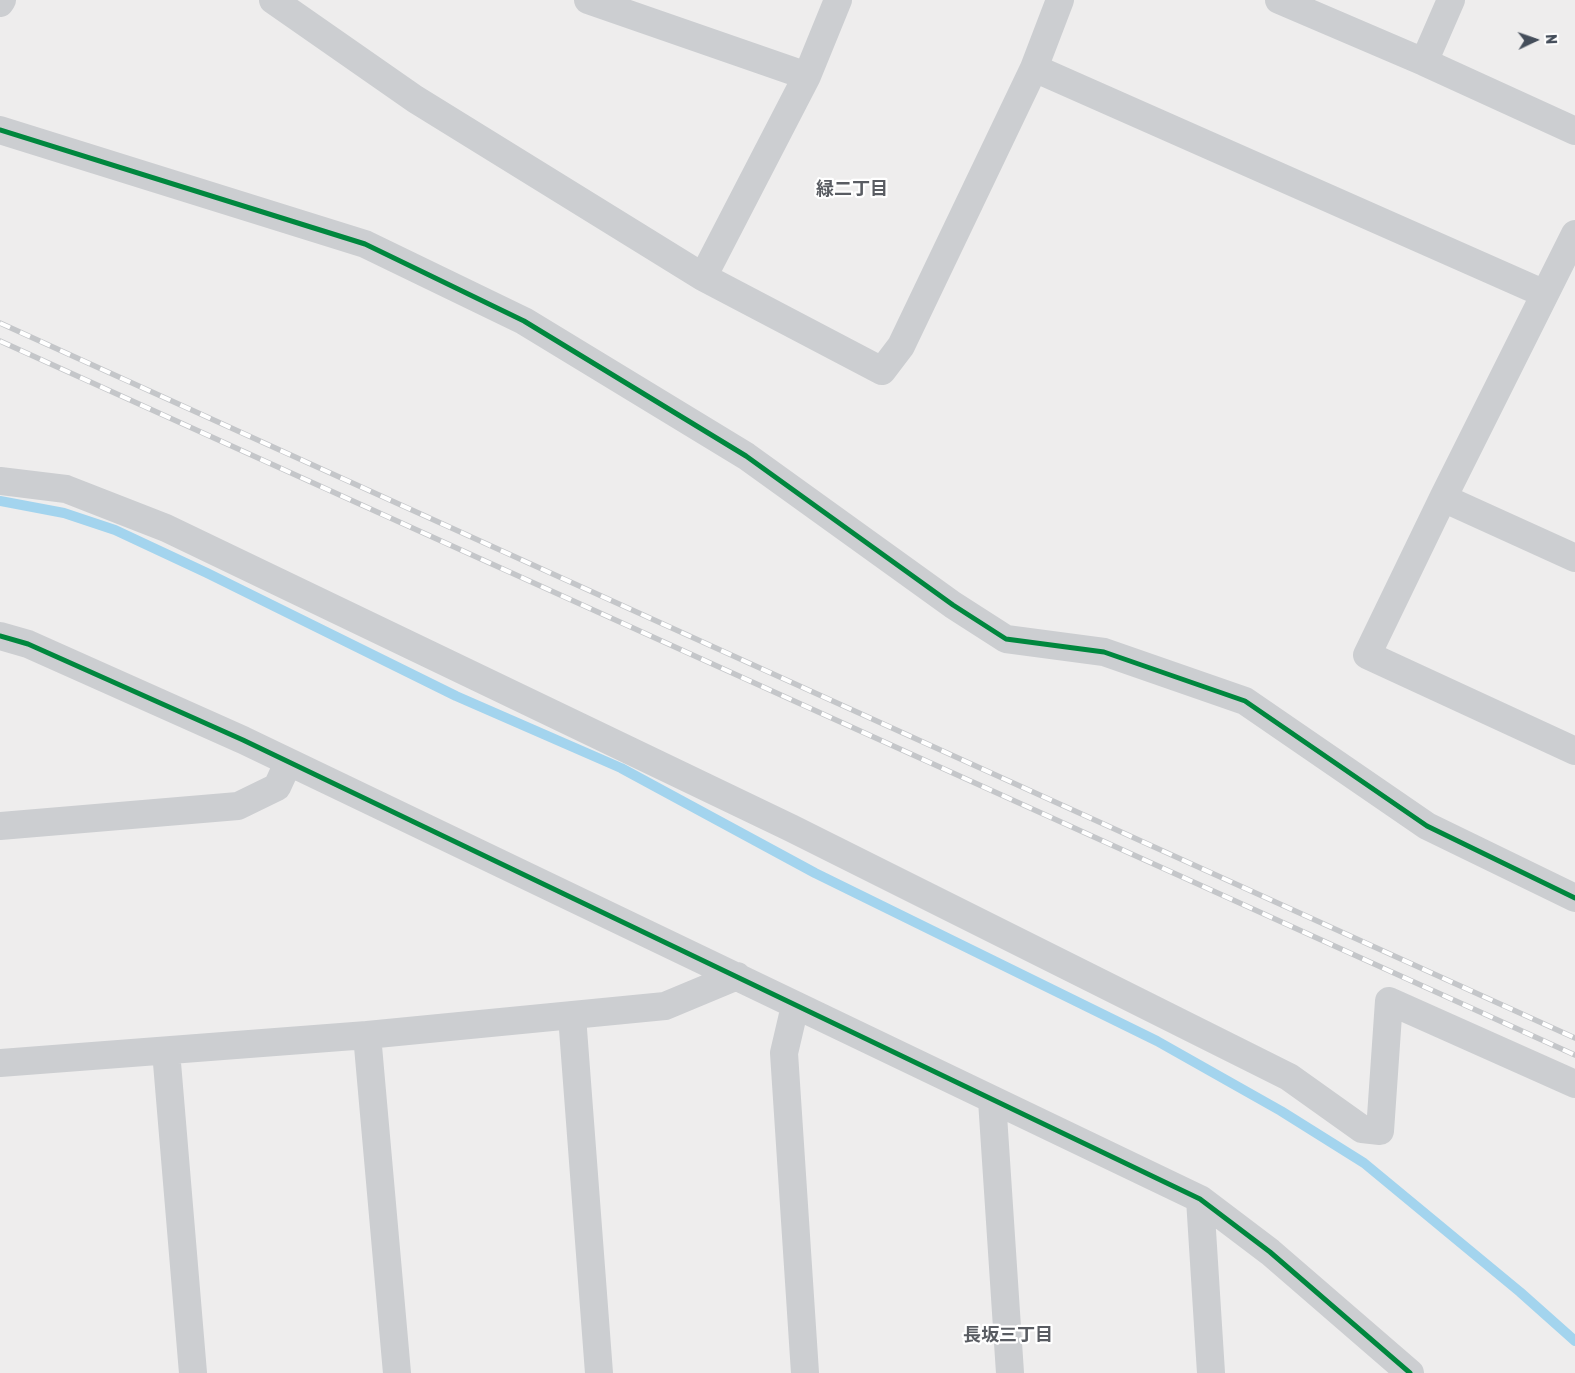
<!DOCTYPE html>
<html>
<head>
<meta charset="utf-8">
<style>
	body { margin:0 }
	#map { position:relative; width:1575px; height:1373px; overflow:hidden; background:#eeeded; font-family:Rubik,sans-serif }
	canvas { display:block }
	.north { position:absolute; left:1510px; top:15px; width:50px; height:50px; -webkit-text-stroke:4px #fff; paint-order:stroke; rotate:87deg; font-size:14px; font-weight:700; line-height:20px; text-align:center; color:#444d5a }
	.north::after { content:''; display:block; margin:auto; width:18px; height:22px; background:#444d5a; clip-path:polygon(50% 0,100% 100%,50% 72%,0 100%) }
</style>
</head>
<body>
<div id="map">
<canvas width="1575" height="1373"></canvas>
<div class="north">N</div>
</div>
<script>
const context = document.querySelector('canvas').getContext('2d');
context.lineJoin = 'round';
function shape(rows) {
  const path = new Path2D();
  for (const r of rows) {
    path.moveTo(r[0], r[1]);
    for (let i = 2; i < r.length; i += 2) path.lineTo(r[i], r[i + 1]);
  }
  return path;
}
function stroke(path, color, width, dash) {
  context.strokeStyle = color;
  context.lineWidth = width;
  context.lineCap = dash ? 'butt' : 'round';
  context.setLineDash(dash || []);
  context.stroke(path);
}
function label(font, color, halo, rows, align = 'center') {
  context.font = font + ' Rubik,"Noto Sans JP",sans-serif';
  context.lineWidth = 4.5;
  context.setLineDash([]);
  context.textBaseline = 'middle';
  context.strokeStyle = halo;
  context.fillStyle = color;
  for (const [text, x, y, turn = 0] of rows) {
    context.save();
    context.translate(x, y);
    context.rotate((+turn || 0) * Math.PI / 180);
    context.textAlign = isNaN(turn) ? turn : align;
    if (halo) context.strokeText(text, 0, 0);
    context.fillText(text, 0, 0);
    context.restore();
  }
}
const stream = shape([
	[0,501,64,513,115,530,207,573,456,696,621,768,815,873,1157,1041,1281,1111,1364,1163,1520,1292,1575,1341]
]);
const minor = shape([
	[273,0,415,99,703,277],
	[588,0,807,76,703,277,882,371,901,346,1034,68,1060,0],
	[1279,0,1424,62,1575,131],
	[0,3,2,0],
	[1424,62,1451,0],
	[1034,68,1545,294],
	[807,76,838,0],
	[0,130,365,244,524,321,746,456,953,605,1006,639,1104,652,1245,701,1427,826,1575,898],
	[1575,234,1443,498,1575,558],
	[0,481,66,489,166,528,791,828,1289,1077,1362,1129,1380,1131,1389,1001,1575,1084],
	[1443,498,1367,655,1575,751],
	[0,636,28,644,243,740,1200,1199,1270,1252,1410,1373],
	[0,826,238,806,277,787,288,763],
	[795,1006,784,1053,805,1373],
	[572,1016,599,1373],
	[367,1035,397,1373],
	[166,1051,193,1373],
	[0,1063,367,1035,665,1006,737,976],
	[992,1100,1010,1373],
	[1200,1199,1211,1373]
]);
const rail = shape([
	[0,323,1575,1038],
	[0,341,1575,1055]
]);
const cycleway = shape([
	[0,130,365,244,524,321,746,456,953,605,1006,639,1104,652,1245,701,1427,826,1575,898],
	[0,636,28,644,243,740,1200,1199,1270,1252,1410,1373]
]);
const neighbourhoodNames = [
	["緑二丁目",852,190],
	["長坂三丁目",1008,1336]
];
stroke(stream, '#a3d4ee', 10);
stroke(minor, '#ccced1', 28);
stroke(rail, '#c4c6c9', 5.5);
stroke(rail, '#fff', 4, [11]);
stroke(cycleway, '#00873e', 5);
label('bold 18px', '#595c62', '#fff', neighbourhoodNames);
</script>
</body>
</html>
